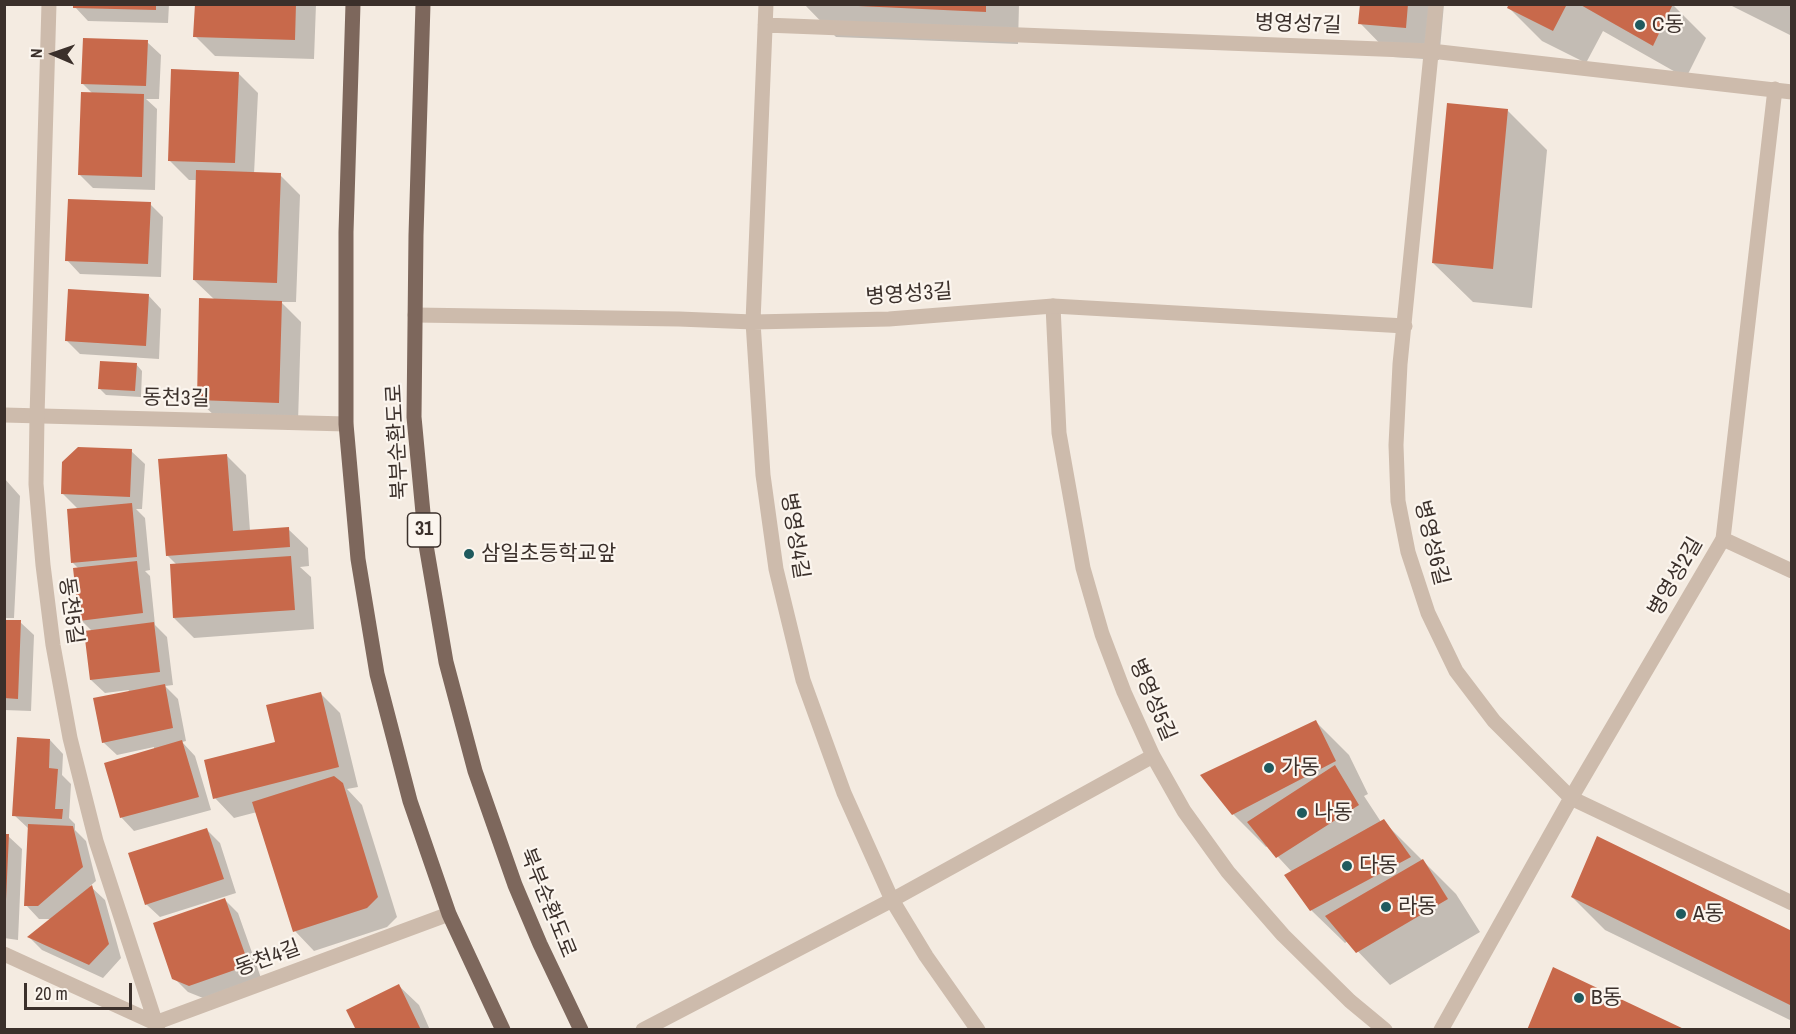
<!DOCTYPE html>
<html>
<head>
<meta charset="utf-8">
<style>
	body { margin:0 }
	#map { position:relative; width:1796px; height:1034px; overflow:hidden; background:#f4ebe1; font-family:"Archivo Narrow",sans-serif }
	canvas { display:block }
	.frame { position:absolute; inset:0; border:6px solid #3b302b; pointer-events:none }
	.north { position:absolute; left:24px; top:24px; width:60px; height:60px; -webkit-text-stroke:4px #fbf5ee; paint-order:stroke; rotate:272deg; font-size:16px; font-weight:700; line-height:24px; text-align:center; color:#3b302b }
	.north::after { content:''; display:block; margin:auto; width:21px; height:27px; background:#3b302b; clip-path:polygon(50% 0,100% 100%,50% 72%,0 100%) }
	.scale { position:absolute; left:24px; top:983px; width:108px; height:27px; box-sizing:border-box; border:3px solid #3b302b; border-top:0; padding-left:8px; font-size:18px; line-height:21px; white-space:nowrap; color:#3b302b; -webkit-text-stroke:4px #fbf5ee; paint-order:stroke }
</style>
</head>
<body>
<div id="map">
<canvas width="1796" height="1034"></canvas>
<div class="frame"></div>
<div class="north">N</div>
<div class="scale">20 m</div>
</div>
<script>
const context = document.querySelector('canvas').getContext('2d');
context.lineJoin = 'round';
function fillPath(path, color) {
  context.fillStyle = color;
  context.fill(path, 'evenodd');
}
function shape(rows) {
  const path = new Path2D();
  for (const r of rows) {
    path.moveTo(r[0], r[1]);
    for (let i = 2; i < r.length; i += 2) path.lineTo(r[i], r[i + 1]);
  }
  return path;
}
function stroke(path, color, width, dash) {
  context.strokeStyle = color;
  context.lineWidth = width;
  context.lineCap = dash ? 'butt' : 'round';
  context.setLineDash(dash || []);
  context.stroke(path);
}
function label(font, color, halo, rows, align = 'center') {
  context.font = font + ' "Archivo Narrow","Noto Sans KR",sans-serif';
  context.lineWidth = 4.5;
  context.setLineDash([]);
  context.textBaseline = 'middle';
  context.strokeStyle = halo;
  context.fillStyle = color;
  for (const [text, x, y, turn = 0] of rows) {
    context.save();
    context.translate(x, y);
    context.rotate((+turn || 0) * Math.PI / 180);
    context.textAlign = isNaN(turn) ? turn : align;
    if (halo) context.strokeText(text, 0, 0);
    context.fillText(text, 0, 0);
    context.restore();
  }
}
const shadow = shape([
	[75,4,169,4,168,23,88,21,75,7],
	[196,4,316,4,314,59,215,56,195,36],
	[804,4,1019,4,1018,44,836,37],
	[1362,4,1444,4,1439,60,1393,57,1360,23],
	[1511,4,1672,4,1706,38,1686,78,1603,31,1586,63,1542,41,1509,8],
	[1728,4,1792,4,1792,36],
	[147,42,161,55,159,99,146,99,157,109,155,190,93,188,80,175,93,94,83,84],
	[238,73,258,93,254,174,280,175,300,195,296,302,281,302,301,322,298,422,218,419,198,400,215,300,194,280,197,180,189,180,169,160],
	[1507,110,1547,150,1532,308,1473,302,1433,263],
	[150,204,163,217,161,277,80,274,67,260],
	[148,295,161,309,159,359,80,354,66,340],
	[136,364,142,371,141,397,106,395,100,389],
	[131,451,145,464,142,509,136,509,145,518,150,570,145,571,150,576,155,625,167,637,173,685,165,686,178,699,186,741,182,742,195,756,211,810,134,831,121,817,154,750,154,747,117,755,103,742,129,690,105,693,91,680,92,631,81,620,79,569,73,563,78,509,62,493],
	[226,455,246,475,250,531,288,529,308,548,309,566,300,567,311,577,314,629,194,638,174,618,177,565,167,555],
	[4,478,20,496,14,618,4,618],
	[4,621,20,622,34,635,31,711,4,710],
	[320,693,340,713,358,787,347,789,362,805,397,917,387,927,314,951,295,931,257,812,234,818,215,798,277,743],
	[1316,722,1349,755,1368,794,1364,796,1381,822,1383,821,1456,894,1480,932,1390,985,1348,941,1345,943,1311,910,1292,872,1268,846,1266,847,1233,814],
	[50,740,63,754,62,775,71,784,69,818,75,824,75,830,86,841,96,881,90,886,105,900,121,958,103,978,42,950,29,937,51,919,39,919,26,905,29,829,14,815],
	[206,829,220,843,236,893,160,917,146,904],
	[4,836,8,836,22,849,18,940,4,938],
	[1572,897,1792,932,1792,1021,1605,930],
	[225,900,238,913,261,978,203,998,188,992,174,978],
	[399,986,419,1005,430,1030,357,1030]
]);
const building = shape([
	[73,4,156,4,156,10,73,8],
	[195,4,296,4,295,40,193,37],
	[858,4,986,4,986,12,858,6],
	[1360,4,1408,4,1406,28,1358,24],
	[1509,4,1567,4,1553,31,1507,8],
	[1579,4,1673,4,1653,46],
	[83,38,148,40,146,86,81,84],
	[171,69,239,72,235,163,168,161],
	[81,92,144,94,142,177,78,175],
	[1447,103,1508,109,1493,269,1432,263],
	[196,170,281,173,277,283,193,280],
	[68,199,151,202,148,264,65,261],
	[68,289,149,294,146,346,65,341],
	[199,298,282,301,279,403,197,400],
	[100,361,137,363,135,391,98,389],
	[78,447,132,449,130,497,61,494,62,462],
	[227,454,233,531,289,527,290,547,166,556,158,459],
	[132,503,137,557,71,563,67,509],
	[291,556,295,610,173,618,170,564],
	[137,561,143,613,79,621,73,568],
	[4,620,21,620,18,699,4,698],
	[154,622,160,672,90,680,84,631],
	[165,684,173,728,102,743,93,698],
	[321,692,339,767,213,799,204,760,275,742,266,705],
	[1316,720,1336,761,1232,815,1200,775],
	[17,737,50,739,49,768,58,769,55,809,63,809,62,819,12,816],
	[182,740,199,797,120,818,104,763],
	[1335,765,1359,805,1276,858,1247,822],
	[334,776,343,783,378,897,367,908,293,932,252,802],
	[1384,819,1411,857,1310,911,1284,875],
	[28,824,73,826,83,867,38,906,24,906],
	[207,828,224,879,145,905,128,853],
	[4,834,9,834,6,900,4,900],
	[1597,836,1792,931,1792,1006,1571,897],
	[1423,859,1448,899,1356,953,1325,916],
	[92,885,109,944,89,965,27,937],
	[225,898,249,965,189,986,172,979,153,923],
	[1553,967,1686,1030,1527,1030],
	[399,984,421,1030,356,1030,346,1010]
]);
const lane = shape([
	[1053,306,1059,433,1083,568,1102,634,1124,692,1153,756,1184,811,1228,872,1283,935,1350,1001,1385,1030],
	[4,415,346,424],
	[1723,539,1792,571],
	[1571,798,1792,903],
	[643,1030,892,900,1153,756]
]);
const street = shape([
	[49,4,37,416,36,484,43,565,53,645,70,738,96,841,158,1030],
	[766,4,753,322,763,475,776,569,803,680,844,793,892,900,926,956,978,1030],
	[1436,4,1400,364,1396,445,1398,501,1408,552,1428,613,1456,671,1494,721,1571,798],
	[765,25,1431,51,1792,92],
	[415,315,679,319,753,322,889,319,1053,306,1405,326],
	[4,954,155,1023,449,914],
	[1441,1030,1571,798,1723,539,1775,89]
]);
const primary = shape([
	[353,4,346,232,346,424,358,559,377,674,410,801,449,914,503,1030],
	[423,4,416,235,414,417,426,545,446,662,475,771,515,885,540,944,581,1030]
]);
const markers = [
	[1640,25,6,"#1f5a5e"],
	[469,554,6,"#1f5a5e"],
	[1269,768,6,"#1f5a5e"],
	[1302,813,6,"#1f5a5e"],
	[1347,866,6,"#1f5a5e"],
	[1386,907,6,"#1f5a5e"],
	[1681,914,6,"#1f5a5e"],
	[1579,998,6,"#1f5a5e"]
];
const shields = [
	[424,530,33]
];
const shieldNames = [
	["31",424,530]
];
const streetNames = [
	["병영성7길",1298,25,2],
	["병영성3길",909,295,-4],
	["동천3길",176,399,1],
	["북부순환도로",398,442,-93],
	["병영성4길",794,536,81],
	["병영성6길",1431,543,76],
	["병영성2길",1676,577,-60],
	["동천5길",70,611,82],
	["병영성5길",1152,700,67],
	["북부순환도로",547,903,68],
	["동천4길",268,959,-20]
];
const poiNames = [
	["C동",1652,25],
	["삼일초등학교앞",481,554],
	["가동",1281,768],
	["나동",1314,813],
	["다동",1359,866],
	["라동",1398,907],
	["A동",1693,914],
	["B동",1591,998]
];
fillPath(shadow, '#0003');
fillPath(building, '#c8694b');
stroke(lane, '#cdbbac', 15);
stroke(street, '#cdbbac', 15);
stroke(primary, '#7d675c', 15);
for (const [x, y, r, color] of markers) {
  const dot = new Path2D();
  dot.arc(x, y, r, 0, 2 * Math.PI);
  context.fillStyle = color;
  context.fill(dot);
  stroke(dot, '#fbf5ee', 2);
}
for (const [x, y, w] of shields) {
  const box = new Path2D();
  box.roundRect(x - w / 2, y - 17, w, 34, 4.5);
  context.fillStyle = '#fbf5ee';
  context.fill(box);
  stroke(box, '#3b302b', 1.5);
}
label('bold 20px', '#3b302b', null, shieldNames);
label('21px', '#3b302b', '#fbf5ee', streetNames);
label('21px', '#3b302b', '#fbf5ee', poiNames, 'left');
</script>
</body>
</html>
